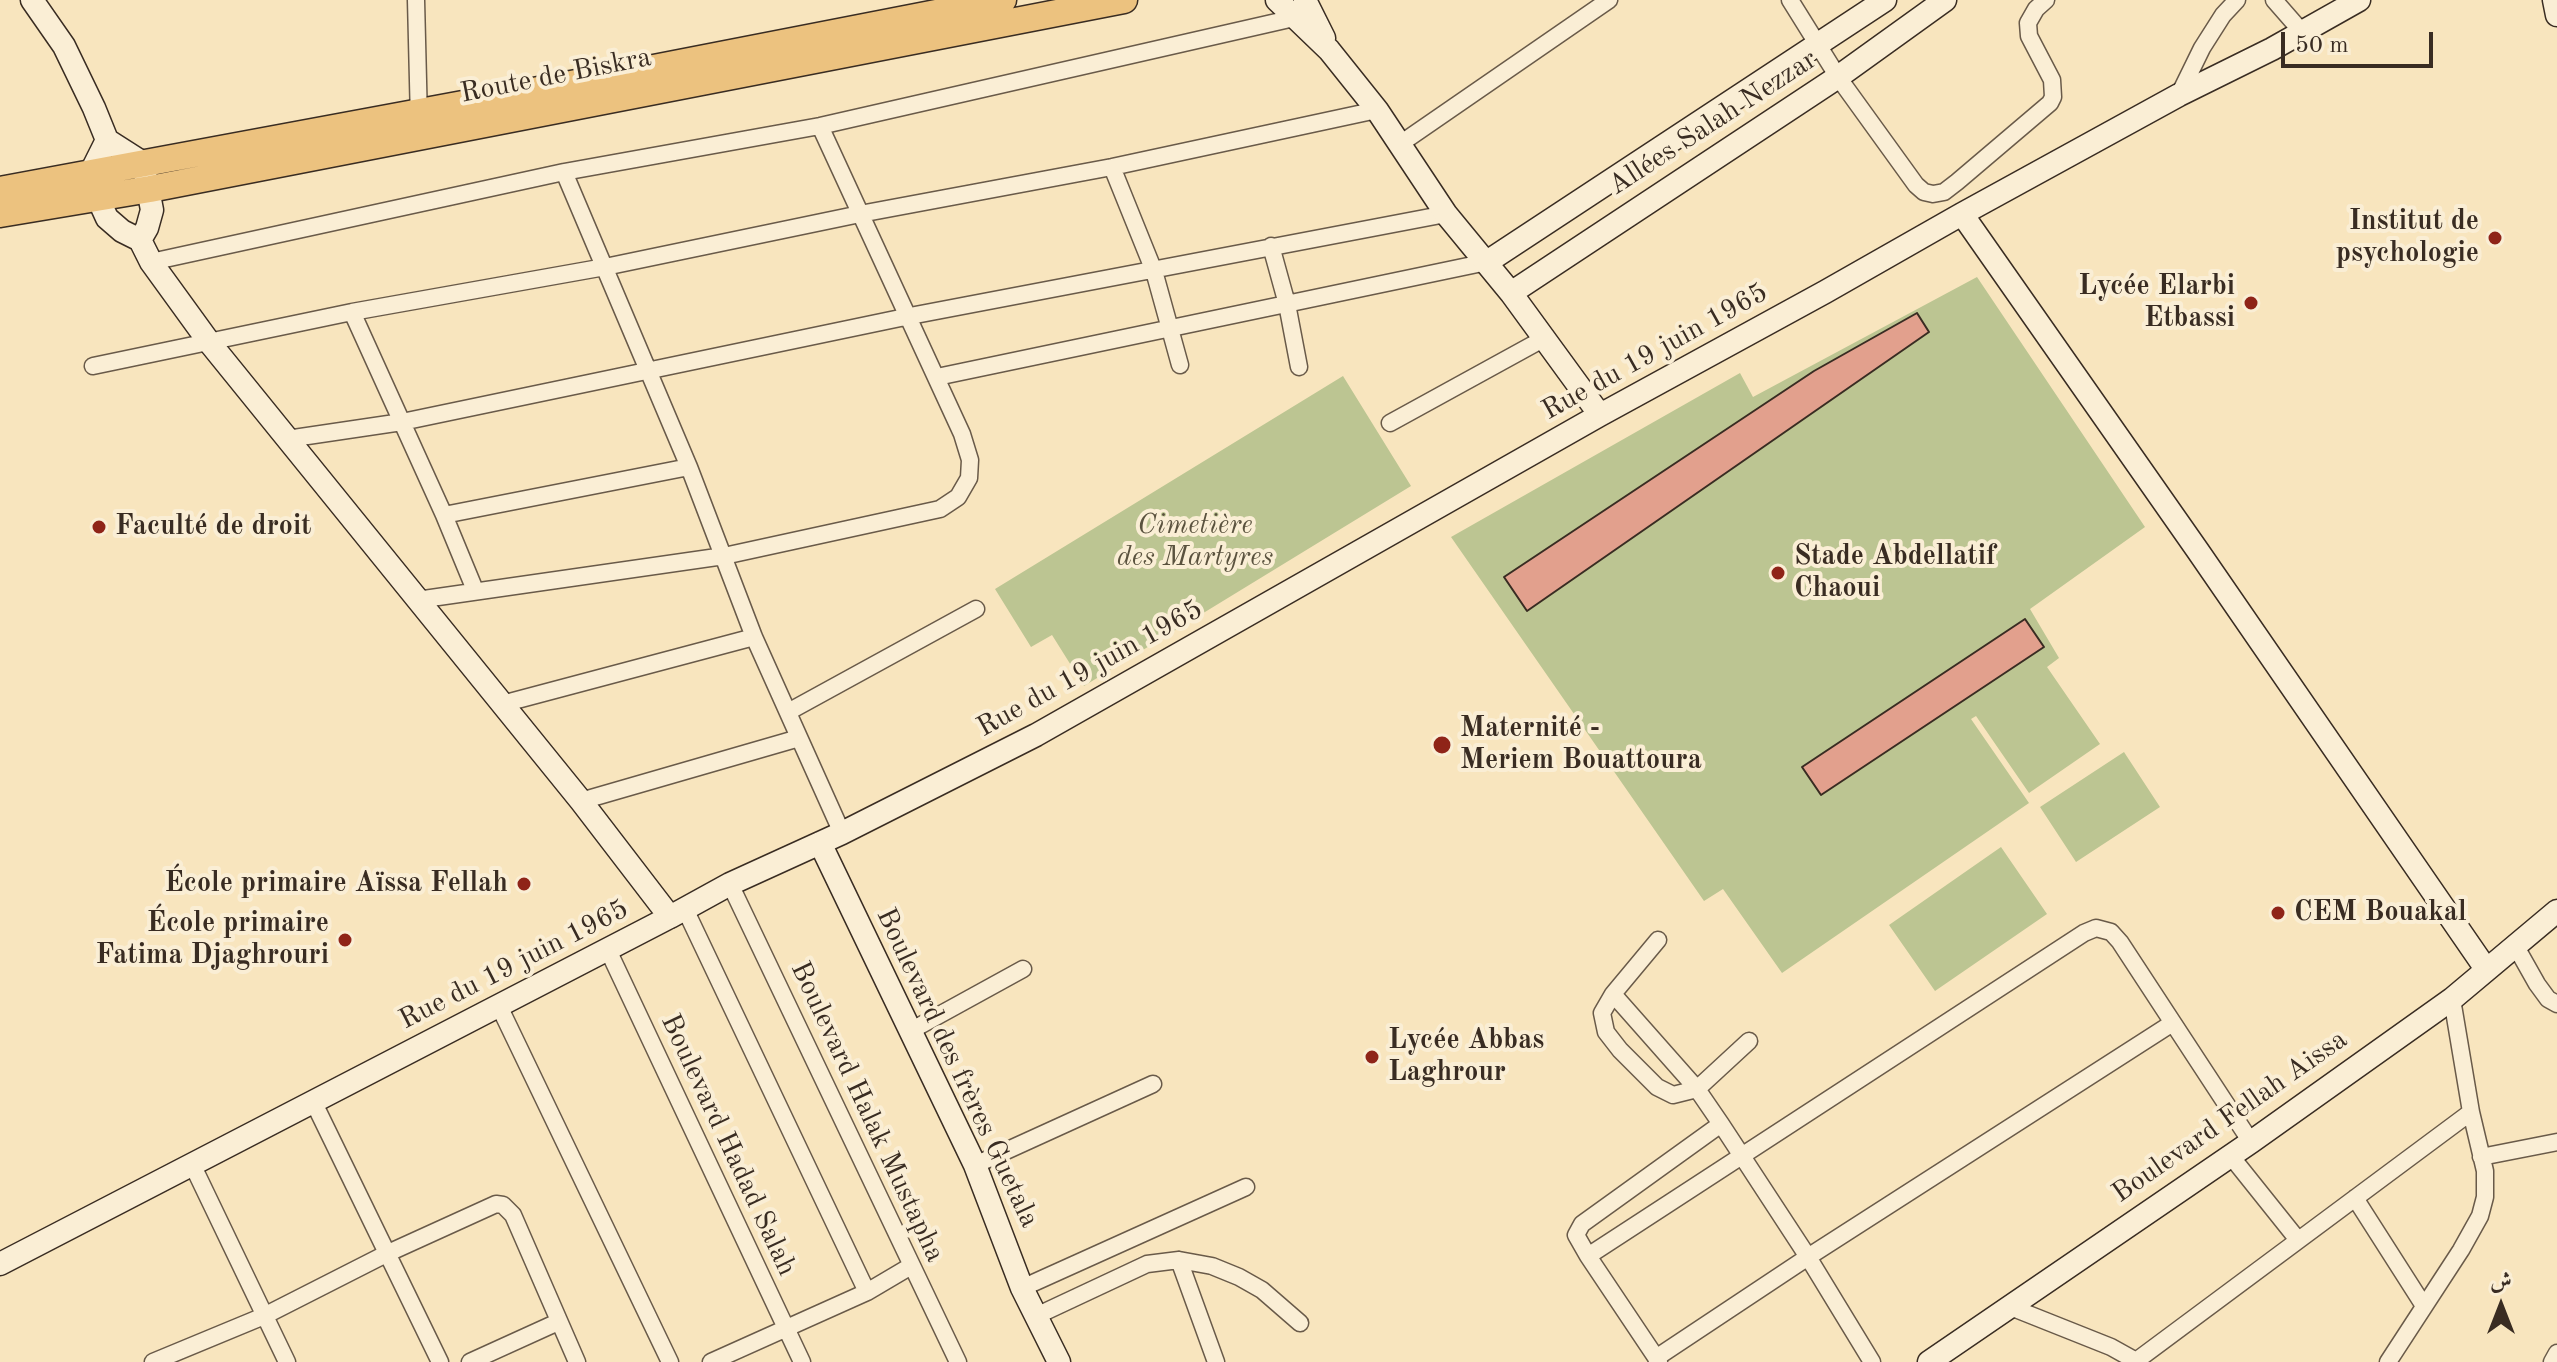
<!DOCTYPE html>
<html>
<head>
<meta charset="utf-8">
<style>
	body { margin:0 }
	#map { position:relative; width:2557px; height:1362px; overflow:hidden; background:#f8e5be; font-family:"Old Standard TT",Amiri,serif }
	canvas { display:block }
	.north { position:absolute; left:2461px; top:1266px; width:80px; height:80px; -webkit-text-stroke:6px #faeed5; paint-order:stroke; rotate:0deg; font-size:22px; font-weight:700; line-height:32px; text-align:center; color:#392c22 }
	.north::after { content:''; display:block; margin:auto; width:28px; height:36px; background:#392c22; clip-path:polygon(50% 0,100% 100%,50% 72%,0 100%) }
	.scale { position:absolute; left:2281px; top:32px; width:152px; height:36px; box-sizing:border-box; border:4px solid #392c22; border-top:0; padding-left:10px; font-size:24px; line-height:28px; white-space:nowrap; color:#392c22; -webkit-text-stroke:6px #faeed5; paint-order:stroke }
</style>
</head>
<body>
<div id="map">
<canvas width="2557" height="1362"></canvas>
<div class="north">ش</div>
<div class="scale">50 m</div>
</div>
<script>
const context = document.querySelector('canvas').getContext('2d');
context.lineJoin = 'round';
function fillPath(path, color) {
  context.fillStyle = color;
  context.fill(path, 'evenodd');
}
function shape(rows) {
  const path = new Path2D();
  for (const r of rows) {
    path.moveTo(r[0], r[1]);
    for (let i = 2; i < r.length; i += 2) path.lineTo(r[i], r[i + 1]);
  }
  return path;
}
function stroke(path, color, width, dash) {
  context.strokeStyle = color;
  context.lineWidth = width;
  context.lineCap = dash ? 'butt' : 'round';
  context.setLineDash(dash || []);
  context.stroke(path);
}
function label(font, color, halo, rows, align = 'center') {
  context.font = font + ' "Old Standard TT",serif';
  context.lineWidth = 8;
  context.setLineDash([]);
  context.textBaseline = 'middle';
  context.strokeStyle = halo;
  context.fillStyle = color;
  for (const [text, x, y, turn = 0] of rows) {
    context.save();
    context.translate(x, y);
    context.rotate((+turn || 0) * Math.PI / 180);
    context.textAlign = isNaN(turn) ? turn : align;
    if (halo) context.strokeText(text, 0, 0);
    context.fillText(text, 0, 0);
    context.restore();
  }
}
const green = shape([
	[1977,277,2145,527,2030,609,2059,658,2047,667,2100,744,2029,793,1976,716,1971,719,2029,803,1782,973,1723,889,1704,901,1451,537,1740,373,1753,397],
	[1343,376,1411,486,1084,686,1052,635,1031,647,995,589],
	[2124,752,2160,807,2076,862,2040,807],
	[2001,847,2047,914,1935,991,1889,925]
]);
const building = shape([
	[1917,313,1929,332,1527,611,1504,577,1814,371,1917,313],
	[2025,619,2044,647,1821,795,1802,767,2025,619]
]);
const street = shape([
	[416,0,419,121],
	[1790,0,1838,77,1916,185,1924,192,1933,194,1944,192,1957,182,2050,103,2053,97,2052,80,2029,36,2028,23,2036,9,2046,0],
	[2274,0,2302,32],
	[2179,95,2202,48,2223,15,2237,0],
	[1400,144,1609,0],
	[1112,167,1154,271,1180,365],
	[564,172,689,467,754,637,842,833],
	[1271,246,1287,304,1299,367],
	[151,262,564,172,820,126,1294,18],
	[352,312,444,515,475,590],
	[93,366,352,312,605,267,860,214,1112,167,1377,110],
	[937,377,1487,262],
	[1390,423,1543,339],
	[287,439,402,422,910,316,1446,214],
	[444,515,689,467],
	[417,600,724,556,940,509,958,497,969,478,970,460,962,434,820,126],
	[502,704,754,637],
	[788,712,976,609],
	[581,801,799,738],
	[730,884,958,1362],
	[685,909,867,1292],
	[1658,940,1613,994,1602,1013,1606,1032,1620,1050,1657,1087,1673,1095,1697,1089,1749,1041],
	[2515,945,2537,984,2548,999,2557,1004],
	[608,950,802,1362],
	[1613,994,1697,1089,1721,1124,1808,1257,1872,1362],
	[499,1006,670,1362],
	[912,1030,1023,969],
	[314,1103,440,1362],
	[2230,1155,2298,1240],
	[2481,1157,2557,1142],
	[192,1164,287,1362],
	[975,1165,1153,1084],
	[2355,1198,2424,1306],
	[1588,1256,1576,1235,1582,1224,1721,1124],
	[1179,1260,1216,1362],
	[1022,1288,1246,1187],
	[2008,1306,2111,1347,2138,1362],
	[1036,1316,1147,1264,1179,1260,1212,1266,1239,1277,1262,1290,1300,1323],
	[1656,1358,1808,1257,2171,1024],
	[2136,1361,2471,1112],
	[153,1362,264,1316,386,1254,496,1204,503,1205,513,1215,577,1362],
	[470,1362,558,1322],
	[711,1362,867,1292,911,1266],
	[1659,1362,1588,1256,2084,933,2096,928,2111,932,2120,942,2251,1142],
	[2388,1362,2461,1250,2480,1216,2485,1197,2485,1171,2471,1112,2452,999],
	[2552,1362,2557,1353]
]);
const secondary = shape([
	[32,0,64,46,94,108,107,140,143,163,152,210,147,228,140,240],
	[1277,0,1329,50,1377,110,1446,214,1511,293,1600,415],
	[1305,0,1324,38],
	[2554,0,2557,15],
	[107,140,91,172,97,196,107,218,122,231,140,240,151,262,209,342,581,801,670,917],
	[1962,214,2198,551,2486,969],
	[1487,262,1885,0],
	[1511,293,1838,77,1945,0],
	[820,843,975,1165,1022,1288,1059,1362],
	[0,1264,670,917,730,884,842,833,1036,735,1600,415,1825,292,1962,214,2179,95,2272,49,2359,0],
	[1929,1362,2251,1142,2452,999,2557,911]
]);
const primary = shape([
	[0,190,587,81,1003,0],
	[0,214,150,189,1124,0]
]);
const markers = [
	[2495,238,8,"#8f2418"],
	[2251,303,8,"#8f2418"],
	[99,527,8,"#8f2418"],
	[1778,573,8,"#8f2418"],
	[1442,745,10,"#8f2418"],
	[524,884,8,"#8f2418"],
	[2278,913,8,"#8f2418"],
	[345,940,8,"#8f2418"],
	[1372,1057,8,"#8f2418"]
];
const streetNames = [
	["Route de Biskra",556,76,-11],
	["Allées Salah Nezzar",1713,123,-33],
	["Rue du 19 juin 1965",1655,352,-29],
	["Rue du 19 juin 1965",1090,669,-29],
	["Rue du 19 juin 1965",514,965,-27],
	["Boulevard des frères Guetala",957,1068,65],
	["Boulevard Halak Mustapha",867,1112,65],
	["Boulevard Fellah Aissa",2230,1117,-35],
	["Boulevard Hadad Salah",728,1145,65]
];
const poiNames = [
	["Institut de",2479,222,"right"],
	["psychologie",2479,254,"right"],
	["Lycée Elarbi",2235,287,"right"],
	["Etbassi",2235,319,"right"],
	["Faculté de droit",115,527],
	["Stade Abdellatif",1794,557],
	["Chaoui",1794,589],
	["Maternité -",1460,729],
	["Meriem Bouattoura",1460,761],
	["École primaire Aïssa Fellah",508,884,"right"],
	["CEM Bouakal",2294,913],
	["École primaire",329,924,"right"],
	["Fatima Djaghrouri",329,956,"right"],
	["Lycée Abbas",1388,1041],
	["Laghrour",1388,1073]
];
const parkNames = [
	["Cimetière",1195,526],
	["des Martyres",1195,558]
];
fillPath(green, '#bcc592');
fillPath(building, '#e2a08d');
stroke(building, '#392c22', 2);
stroke(street, '#695a49', 19);
stroke(secondary, '#392c22', 25);
stroke(primary, '#392c22', 29);
stroke(street, '#faeed5', 16);
stroke(secondary, '#faeed5', 22);
stroke(primary, '#ecc27f', 26);
for (const [x, y, r, color] of markers) {
  const dot = new Path2D();
  dot.arc(x, y, r, 0, 2 * Math.PI);
  context.fillStyle = color;
  context.fill(dot);
  stroke(dot, '#faeed5', 3);
}
label('28px', '#392c22', '#faeed5', streetNames);
label('bold 28px', '#392c22', '#faeed5', poiNames, 'left');
label('italic 28px', '#5a523e', '#faeed5', parkNames);
</script>
</body>
</html>
